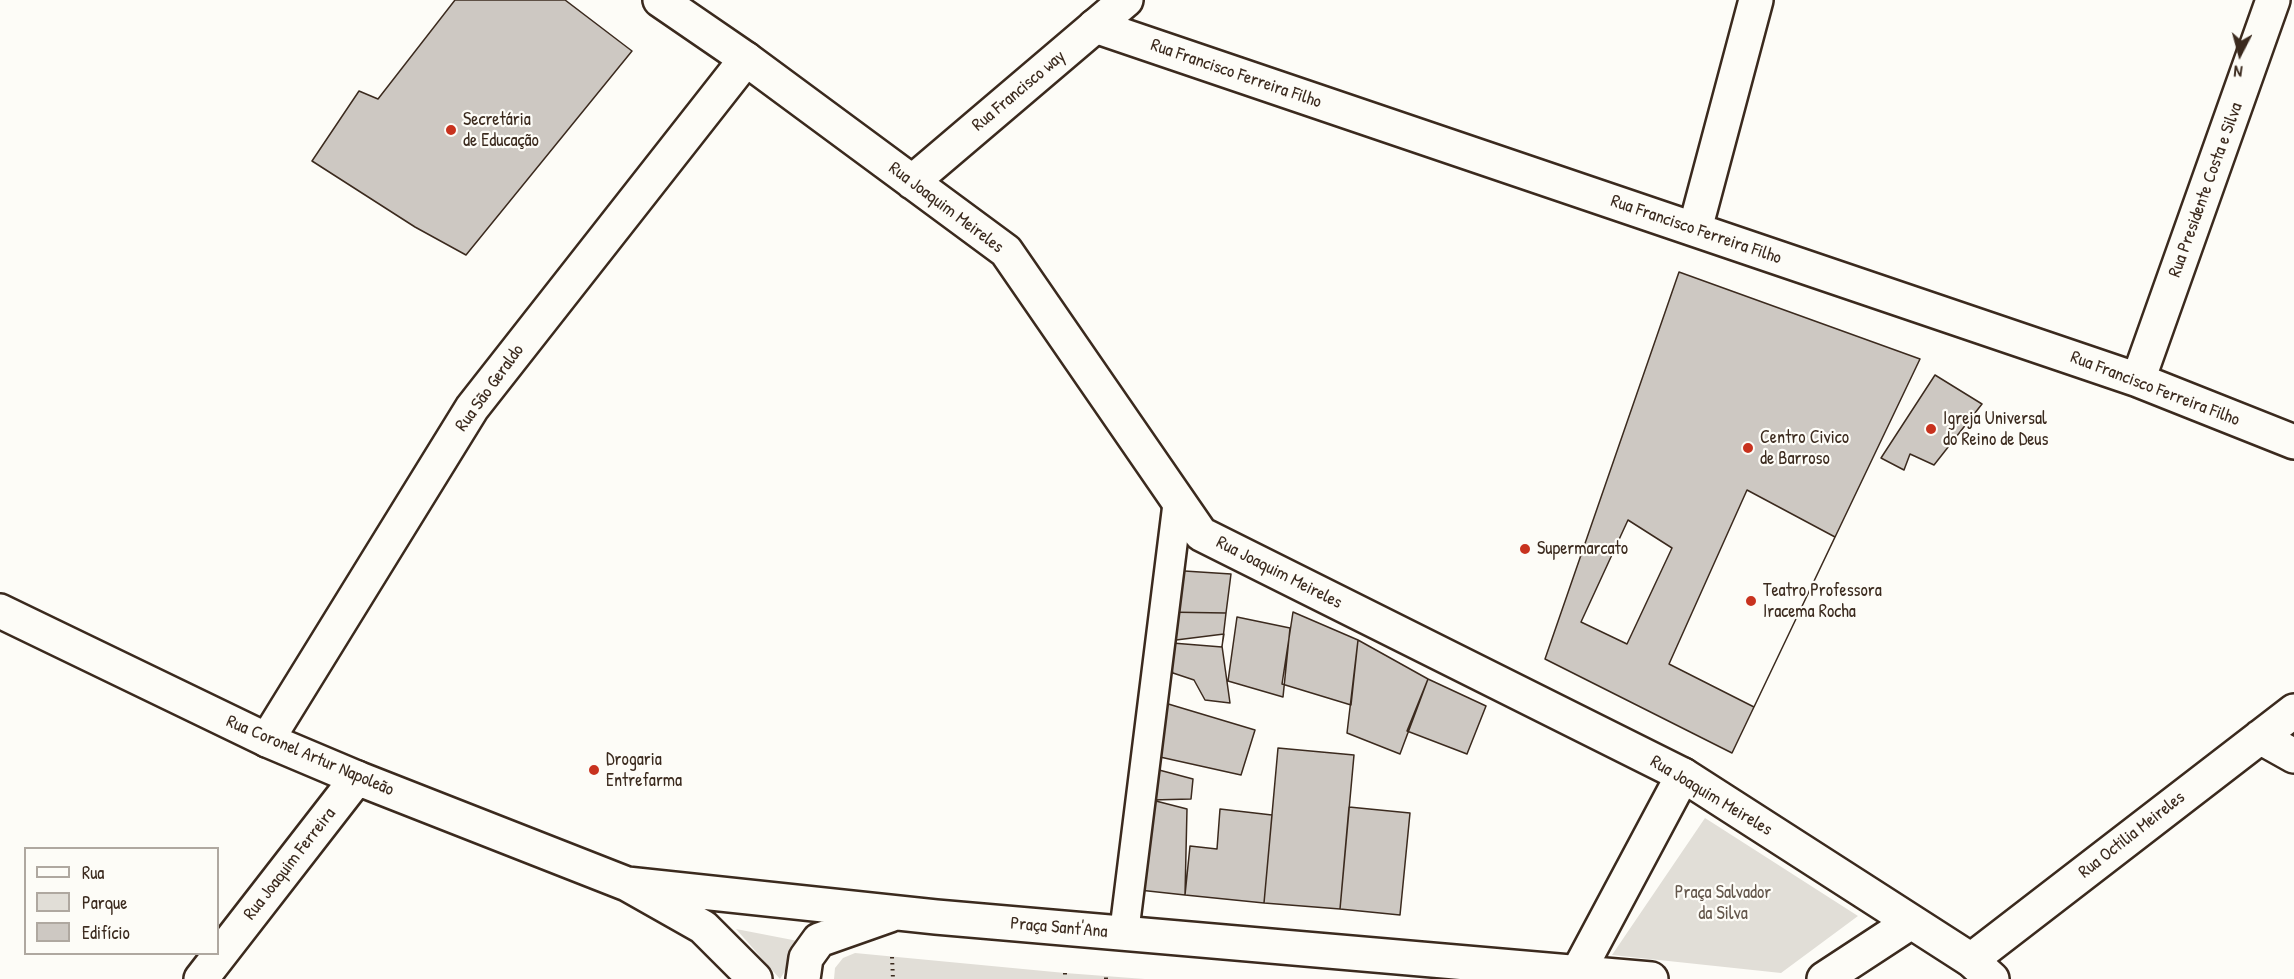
<!DOCTYPE html>
<html>
<head>
<meta charset="utf-8">
<style>
	body { margin:0 }
	#map { position:relative; width:2294px; height:979px; overflow:hidden; background:#fdfcf7; font-family:"Patrick Hand",sans-serif }
	canvas { display:block }
	.legend { position:absolute; left:24px; top:847px; width:195px; height:108px; box-sizing:border-box; background:#fdfcf7; border:2px solid #afa8a0; margin:0; padding:8px 10px; list-style:none; font-size:18px; color:#3b2a1e }
	.legend li { display:flex; align-items:center; gap:12px; height:30px }
	.legend b { width:30px; border:2px solid #afa8a0 }
	.north { position:absolute; left:2210px; top:24px; width:60px; height:60px; -webkit-text-stroke:4px #fdfcf7; paint-order:stroke; rotate:186deg; font-size:16px; font-weight:700; line-height:24px; text-align:center; color:#3b2a1e }
	.north::after { content:''; display:block; margin:auto; width:21px; height:27px; background:#3b2a1e; clip-path:polygon(50% 0,100% 100%,50% 72%,0 100%) }
</style>
</head>
<body>
<div id="map">
<canvas width="2294" height="979"></canvas>
<ul class="legend">
<li><b style="height:8px;background:#fdfcf7"></b>Rua</li>
<li><b style="height:16px;background:#e1ded7"></b>Parque</li>
<li><b style="height:16px;background:#cdc8c2"></b>Edifício</li>
</ul>
<div class="north">N</div>
</div>
<script>
const context = document.querySelector('canvas').getContext('2d');
context.lineJoin = 'round';
function fillPath(path, color) {
  context.fillStyle = color;
  context.fill(path, 'evenodd');
}
function shape(rows) {
  const path = new Path2D();
  for (const r of rows) {
    path.moveTo(r[0], r[1]);
    for (let i = 2; i < r.length; i += 2) path.lineTo(r[i], r[i + 1]);
  }
  return path;
}
function stroke(path, color, width, dash) {
  context.strokeStyle = color;
  context.lineWidth = width;
  context.lineCap = dash ? 'butt' : 'round';
  context.setLineDash(dash || []);
  context.stroke(path);
}
function label(font, color, halo, rows, align = 'center') {
  context.font = font + ' "Patrick Hand",sans-serif';
  context.lineWidth = 4.5;
  context.setLineDash([]);
  context.textBaseline = 'middle';
  context.strokeStyle = halo;
  context.fillStyle = color;
  for (const [text, x, y, turn = 0] of rows) {
    context.save();
    context.translate(x, y);
    context.rotate((+turn || 0) * Math.PI / 180);
    context.textAlign = isNaN(turn) ? turn : align;
    if (halo) context.strokeText(text, 0, 0);
    context.fillText(text, 0, 0);
    context.restore();
  }
}
const green = shape([
	[1705,818,1858,916,1781,973,1612,955],
	[736,929,803,942,780,979],
	[855,953,1065,973,1145,979,834,979,835,968,843,958]
]);
const building = shape([
	[455,0,565,0,632,51,466,255,415,227,312,161,359,91,378,99,455,0],
	[1679,272,1920,359,1732,753,1545,659,1679,272],
	[1935,375,1982,404,1934,465,1910,454,1904,470,1881,458,1935,375],
	[1747,490,1835,537,1754,707,1669,664,1747,490],
	[1628,520,1672,548,1627,644,1581,622,1628,520],
	[1169,570,1231,574,1226,613,1163,612,1169,570],
	[1163,612,1226,613,1222,647,1160,642,1163,612],
	[1293,612,1358,640,1351,705,1282,684,1293,612],
	[1237,617,1290,628,1283,697,1228,681,1237,617],
	[1224,634,1222,646,1230,703,1205,700,1194,680,1173,673,1160,642,1224,634],
	[1358,640,1428,679,1400,754,1347,733,1358,640],
	[1428,679,1486,706,1467,754,1407,731,1428,679],
	[1165,703,1255,730,1241,775,1160,757,1165,703],
	[1278,748,1354,755,1340,909,1264,903,1278,748],
	[1144,766,1193,779,1191,799,1152,800,1144,766],
	[1152,800,1187,809,1185,895,1139,890,1152,800],
	[1349,807,1410,813,1400,915,1340,909,1349,807],
	[1220,809,1272,815,1264,903,1185,895,1190,846,1217,849,1220,809]
]);
const path = shape([
	[892,957,893,979],
	[1065,973,1065,979],
	[1106,979,1106,977]
]);
const pedestrian = shape([
	[1124,933,1178,500]
]);
const minor = shape([
	[1095,26,2138,380,2294,442],
	[1695,229,1756,0],
	[2138,380,2273,0],
	[2260,737,2294,756],
	[267,740,472,408,746,59],
	[1971,960,2294,711],
	[1578,972,1683,775]
]);
const tertiary = shape([
	[660,0,746,59,1006,251,1201,534,1683,775,1971,960,1992,979],
	[912,182,1126,0],
	[0,611,267,740,357,778],
	[1824,979,1911,922]
]);
const secondary = shape([
	[627,884,936,917,1651,979],
	[201,979,357,778,627,884,703,927,755,979],
	[803,979,806,958,819,940,890,915]
]);
const markers = [
	[451,130,6,"#c8321e"],
	[1931,429,6,"#c8321e"],
	[1748,448,6,"#c8321e"],
	[1525,549,6,"#c8321e"],
	[1751,601,6,"#c8321e"],
	[594,770,6,"#c8321e"]
];
const streetNames = [
	["Rua Francisco Ferreira Filho",1236,74,19],
	["Rua Francisco way",1019,91,-40],
	["Rua Presidente Costa e Silva",2206,190,-70],
	["Rua Joaquim Meireles",946,208,37],
	["Rua Francisco Ferreira Filho",1696,230,19],
	["Rua São Geraldo",490,388,-54],
	["Rua Francisco Ferreira Filho",2155,389,21],
	["Rua Joaquim Meireles",1279,573,27],
	["Rua Coronel Artur Napoleão",310,756,23],
	["Rua Joaquim Meireles",1711,796,31],
	["Rua Octilia Meireles",2132,835,-38],
	["Rua Joaquim Ferreira",290,864,-52],
	["Praça Sant'Ana",1059,928,5]
];
const poiNames = [
	["Secretária",463,120],
	["de Educação",463,141],
	["Igreja Universal",1943,419],
	["do Reino de Deus",1943,440],
	["Centro Civico",1760,438],
	["de Barroso",1760,459],
	["Supermarcato",1537,549],
	["Teatro Professora",1763,591],
	["Iracema Rocha",1763,612],
	["Drogaria",606,760],
	["Entrefarma",606,781]
];
const parkNames = [
	["Praça Salvador",1723,893],
	["da Silva",1723,914]
];
fillPath(green, '#e1ded7');
fillPath(building, '#cdc8c2');
stroke(building, '#3b2a1e', 1.5);
stroke(pedestrian, '#3b2a1e', 33);
stroke(minor, '#3b2a1e', 38);
stroke(tertiary, '#3b2a1e', 38);
stroke(secondary, '#3b2a1e', 38);
stroke(path, '#3b2a1e', 4, [1.5, 4.5]);
stroke(pedestrian, '#fdfcf7', 28);
stroke(minor, '#fdfcf7', 33);
stroke(tertiary, '#fdfcf7', 33);
stroke(secondary, '#fdfcf7', 33);
for (const [x, y, r, color] of markers) {
  const dot = new Path2D();
  dot.arc(x, y, r, 0, 2 * Math.PI);
  context.fillStyle = color;
  context.fill(dot);
  stroke(dot, '#fdfcf7', 2);
}
label('18px', '#3b2a1e', '#fdfcf7', streetNames);
label('18px', '#3b2a1e', '#fdfcf7', poiNames, 'left');
label('18px', '#64574c', '#fdfcf7', parkNames);
</script>
</body>
</html>
